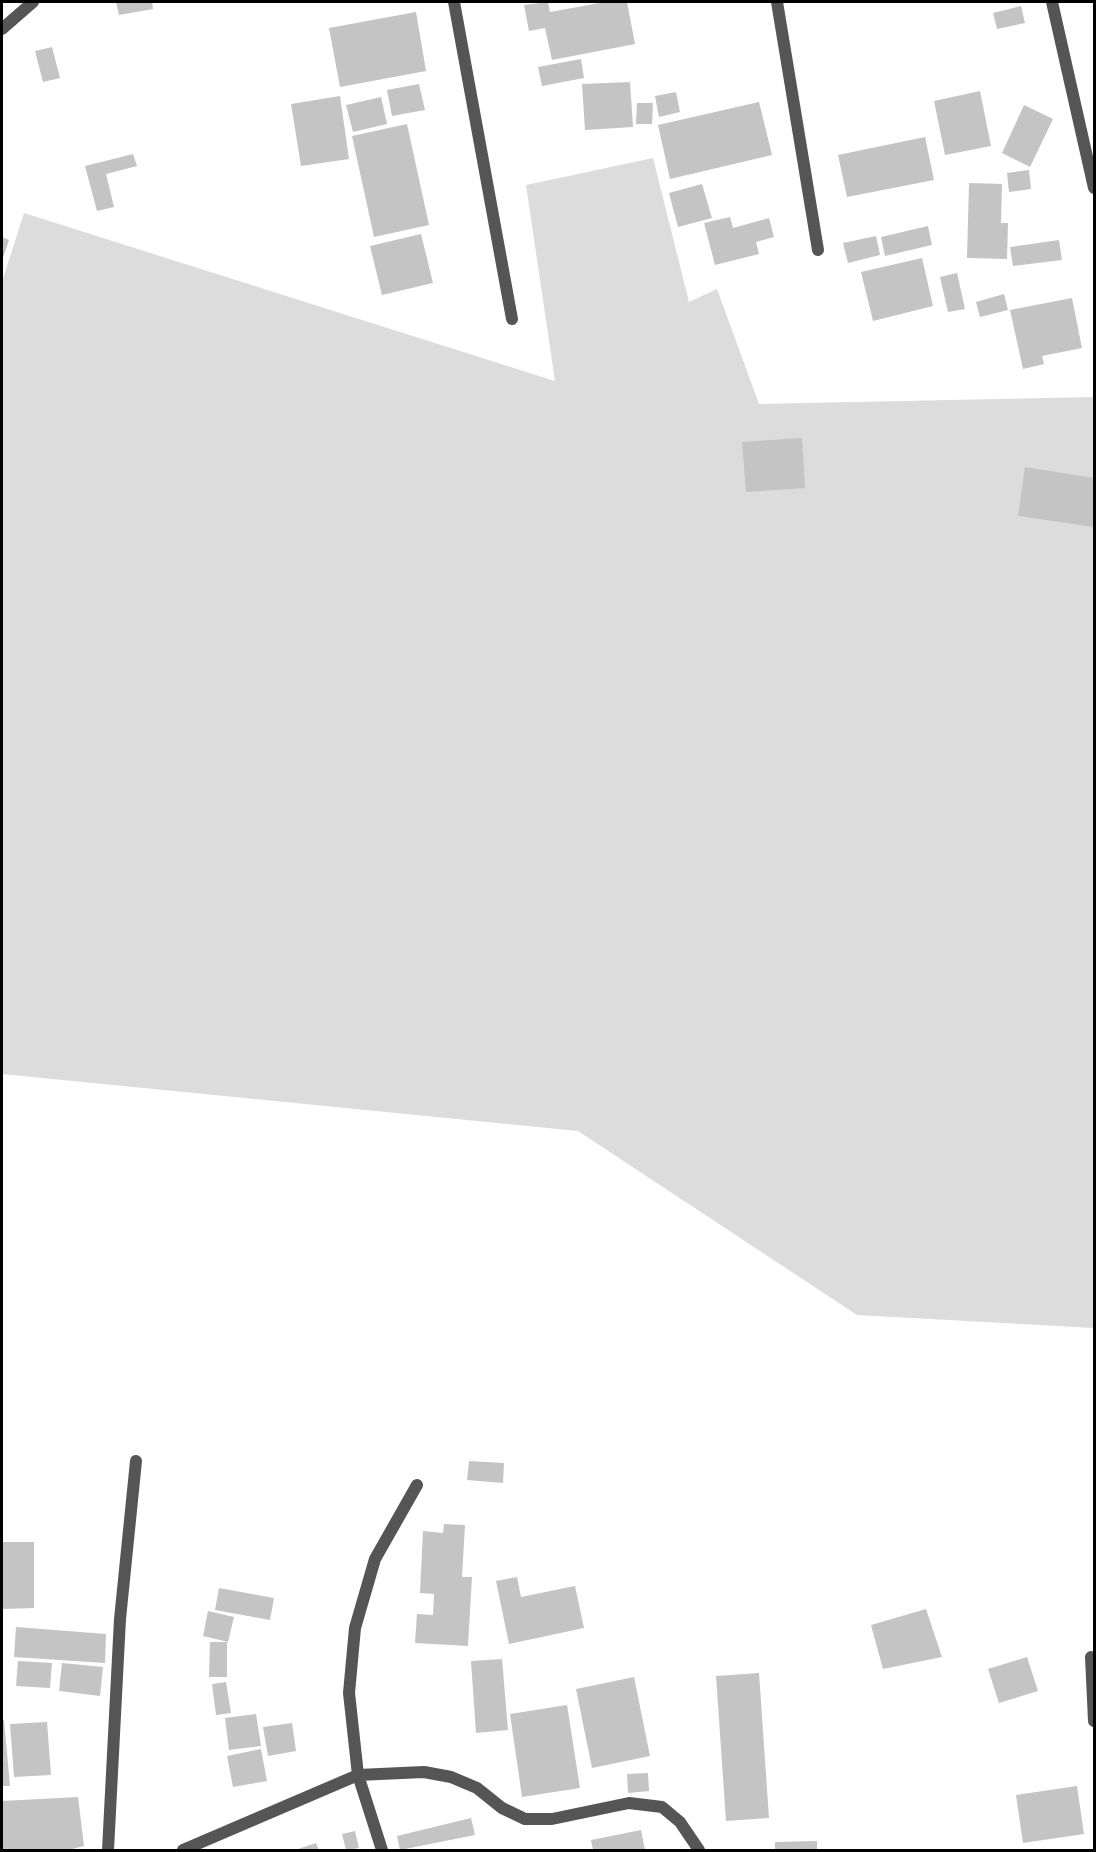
<!DOCTYPE html>
<html>
<head>
<meta charset="utf-8">
<style>
	body { margin:0 }
	#map { position:relative; width:1096px; height:1852px; overflow:hidden; background:#fff; font-family:"IBM Plex Sans",sans-serif }
	canvas { display:block }
	.frame { position:absolute; inset:0; border:3px solid #000; pointer-events:none }
</style>
</head>
<body>
<div id="map">
<canvas width="1096" height="1852"></canvas>
<div class="frame"></div>
</div>
<script>
const context = document.querySelector('canvas').getContext('2d');
context.lineJoin = 'round';
function fillPath(path, color) {
  context.fillStyle = color;
  context.fill(path, 'evenodd');
}
function shape(rows) {
  const path = new Path2D();
  for (const r of rows) {
    path.moveTo(r[0], r[1]);
    for (let i = 2; i < r.length; i += 2) path.lineTo(r[i], r[i + 1]);
  }
  return path;
}
function stroke(path, color, width, dash) {
  context.strokeStyle = color;
  context.lineWidth = width;
  context.lineCap = dash ? 'butt' : 'round';
  context.setLineDash(dash || []);
  context.stroke(path);
}
const green = shape([
	[653,158,689,302,717,289,759,404,1094,397,1094,1328,857,1315,578,1131,2,1074,2,282,24,213,555,381,526,185]
]);
const building = shape([
	[116,2,152,2,153,9,119,15],
	[548,2,550,12,605,2,627,2,635,44,552,60,545,28,529,31,524,5],
	[1021,6,1025,23,997,29,993,13],
	[416,12,426,71,340,87,329,28],
	[52,47,60,78,43,82,35,51],
	[581,59,584,78,542,86,538,67],
	[630,82,633,127,585,130,582,84],
	[419,84,425,110,392,116,387,90],
	[980,91,991,146,945,155,934,101],
	[676,92,680,112,659,117,655,96],
	[340,96,349,159,301,166,291,104],
	[381,97,387,124,353,132,346,105],
	[759,102,772,155,670,179,658,125],
	[637,103,653,103,652,124,636,124],
	[1024,105,1053,119,1030,167,1002,153],
	[407,124,429,225,374,237,352,136],
	[925,137,934,180,847,197,838,155],
	[133,154,137,166,106,174,114,207,97,211,85,166],
	[1029,170,1031,189,1009,192,1007,173],
	[969,183,1002,184,1001,223,1008,223,1007,259,967,258],
	[702,184,712,218,678,227,669,193],
	[730,217,733,228,769,218,774,237,756,242,759,254,715,265,704,223],
	[928,226,932,245,885,256,881,237],
	[421,234,433,283,382,295,370,246],
	[876,236,880,255,848,263,843,243],
	[2,237,9,240,2,261],
	[1059,240,1062,260,1013,266,1010,247],
	[922,258,933,306,873,321,861,272],
	[957,273,965,309,948,312,940,277],
	[1004,294,1008,310,980,317,976,302],
	[1072,298,1082,348,1042,356,1044,364,1023,369,1010,310],
	[802,438,805,488,746,492,742,442],
	[1025,467,1094,478,1094,527,1018,516],
	[469,1461,504,1463,503,1483,467,1480],
	[444,1524,465,1525,462,1577,472,1577,468,1646,415,1643,417,1614,433,1615,434,1594,420,1593,423,1531,443,1533],
	[2,1542,34,1542,34,1608,2,1609],
	[517,1577,521,1597,575,1586,584,1628,509,1644,496,1581],
	[219,1588,274,1598,270,1620,215,1610],
	[926,1609,942,1657,883,1669,871,1625],
	[208,1611,234,1617,228,1642,203,1636],
	[16,1627,106,1634,105,1663,14,1657],
	[210,1642,227,1642,227,1677,209,1677],
	[1027,1657,1038,1691,999,1703,988,1669],
	[502,1659,508,1730,476,1733,471,1661],
	[18,1661,52,1663,50,1688,16,1686],
	[62,1663,103,1667,100,1696,59,1691],
	[759,1673,769,1818,726,1821,716,1676],
	[634,1677,650,1756,592,1768,576,1689],
	[226,1682,231,1713,216,1715,212,1684],
	[567,1705,580,1788,522,1797,510,1714],
	[256,1714,261,1746,229,1750,225,1718],
	[2,1720,4,1720,10,1786,2,1786],
	[47,1722,51,1775,14,1777,10,1724],
	[292,1723,296,1751,268,1756,263,1727],
	[261,1749,267,1781,233,1787,227,1756],
	[648,1773,649,1791,628,1793,627,1774],
	[1077,1786,1084,1834,1023,1843,1016,1795],
	[78,1797,84,1846,68,1850,2,1850,2,1801],
	[471,1818,475,1835,400,1850,397,1836],
	[641,1830,645,1850,593,1850,591,1840],
	[355,1831,359,1848,346,1850,342,1834],
	[817,1841,817,1850,775,1850,775,1842],
	[316,1843,319,1850,295,1850]
]);
const minor = shape([
	[777,2,818,250],
	[1052,2,1094,188],
	[2,29,33,2],
	[1091,1657,1094,1721],
	[108,1850,120,1619,136,1461],
	[183,1850,358,1775,424,1772,451,1777,477,1788,502,1808,525,1819,552,1819,629,1803,662,1807,680,1822,699,1850],
	[382,1850,358,1775,349,1693,355,1628,375,1559,417,1485]
]);
const tertiary = shape([
	[454,2,512,319]
]);
fillPath(green, '#dcdcdc');
fillPath(building, '#c4c4c4');
stroke(minor, '#555', 12);
stroke(tertiary, '#555', 12);
</script>
</body>
</html>
